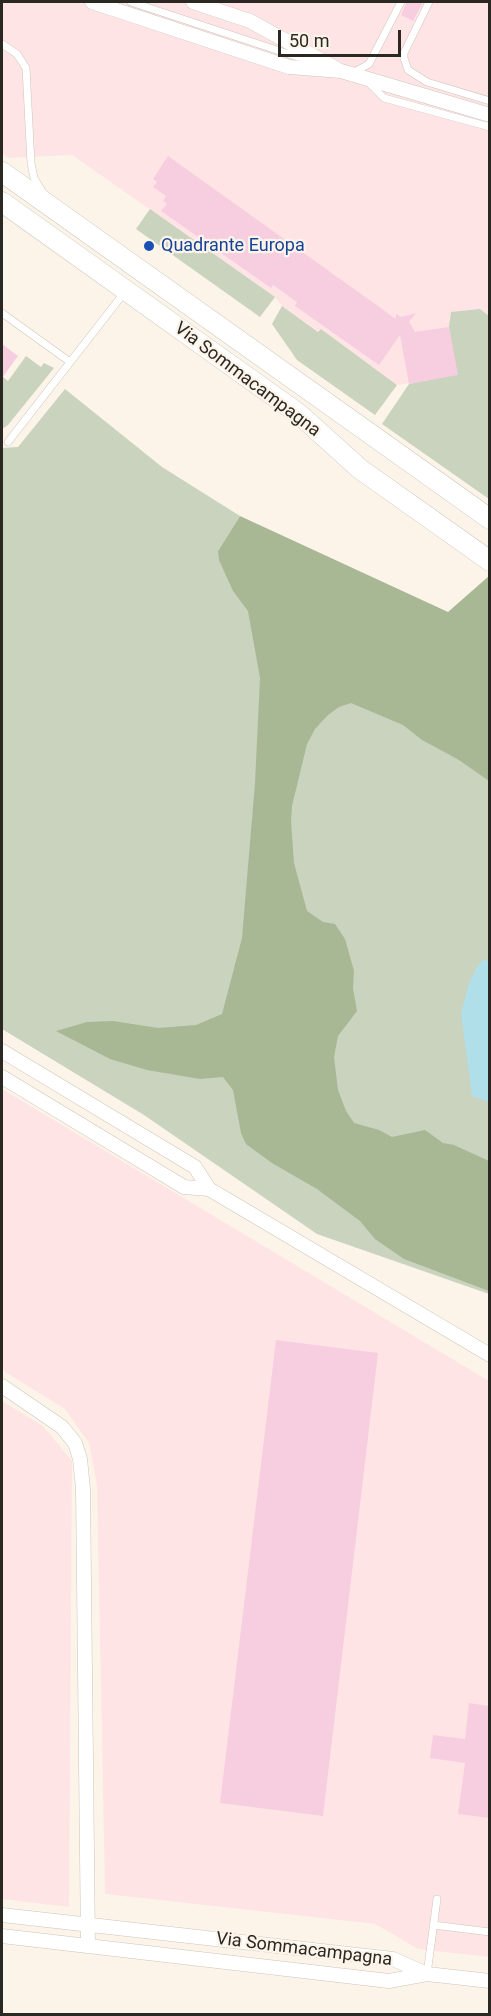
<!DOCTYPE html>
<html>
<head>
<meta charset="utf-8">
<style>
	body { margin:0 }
	#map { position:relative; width:491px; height:2016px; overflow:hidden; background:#fcf4e9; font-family:Roboto,sans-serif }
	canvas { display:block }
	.frame { position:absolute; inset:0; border:3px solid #2b2824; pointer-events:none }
	.scale { position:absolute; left:278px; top:30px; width:123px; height:27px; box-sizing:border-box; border:3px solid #2b2824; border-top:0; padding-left:8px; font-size:18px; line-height:21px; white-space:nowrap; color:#2b2824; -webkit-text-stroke:4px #fcf4e9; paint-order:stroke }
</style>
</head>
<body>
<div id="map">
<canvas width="491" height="2016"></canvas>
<div class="frame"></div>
<div class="scale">50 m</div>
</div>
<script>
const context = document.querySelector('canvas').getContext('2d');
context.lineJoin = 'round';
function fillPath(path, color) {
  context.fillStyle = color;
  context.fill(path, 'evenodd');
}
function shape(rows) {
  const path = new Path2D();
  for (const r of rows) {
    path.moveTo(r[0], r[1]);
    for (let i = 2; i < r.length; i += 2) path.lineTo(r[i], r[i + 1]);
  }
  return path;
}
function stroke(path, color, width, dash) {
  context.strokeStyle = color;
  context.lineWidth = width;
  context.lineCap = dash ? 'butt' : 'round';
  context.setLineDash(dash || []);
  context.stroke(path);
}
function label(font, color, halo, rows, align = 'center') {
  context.font = font + ' Roboto,sans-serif';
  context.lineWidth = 4.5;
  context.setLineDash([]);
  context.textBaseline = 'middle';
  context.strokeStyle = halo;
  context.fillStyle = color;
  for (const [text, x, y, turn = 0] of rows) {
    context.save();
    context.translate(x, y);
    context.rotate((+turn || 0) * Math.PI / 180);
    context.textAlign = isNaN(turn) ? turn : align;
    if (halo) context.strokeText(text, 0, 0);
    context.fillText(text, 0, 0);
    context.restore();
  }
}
const industrial = shape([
	[2,2,489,2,489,316,458,375,397,385,321,329,319,332,282,306,275,297,72,155,8,158,2,153],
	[2,1089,489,1381,489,1957,418,1949,375,1924,105,1894,97,1485,89,1443,65,1409,5,1372,2,1368],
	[2,1401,43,1426,72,1461,69,1907,2,1899]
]);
const green = shape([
	[150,209,275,297,260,317,136,229],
	[282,306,318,332,321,329,397,385,375,415,297,360,272,324],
	[480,309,489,316,489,499,382,424,409,384,457,374,449,327,451,312],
	[26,356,41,367,44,363,54,368,8,425,2,429,2,376,8,381],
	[65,389,162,467,240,516,218,551,489,636,489,1294,317,1234,144,1115,2,1029,2,448,18,447]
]);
const forest = shape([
	[240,516,448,612,489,576,489,781,459,760,422,740,403,725,351,703,339,707,328,715,315,729,307,744,292,806,291,821,294,863,307,911,323,922,335,924,345,939,354,971,353,988,357,1011,338,1036,334,1057,338,1090,346,1111,354,1123,379,1130,392,1137,425,1130,443,1143,454,1145,489,1161,489,1291,404,1259,375,1239,360,1221,317,1189,272,1163,246,1144,241,1133,233,1090,223,1077,200,1079,147,1070,110,1059,56,1031,87,1022,113,1021,158,1028,196,1025,222,1014,242,938,255,783,260,678,248,611,233,591,219,560,218,551]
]);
const water = shape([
	[484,959,490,963,489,1102,472,1096,461,1013,469,983,477,967]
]);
const building = shape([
	[407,2,423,2,413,21,401,15],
	[168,156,396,319,396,314,401,317,416,313,409,322,415,332,449,327,458,375,409,384,400,335,379,365,295,306,297,302,273,285,271,288,161,211,167,204,163,201,166,196,153,187,157,182,153,179],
	[2,344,18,356,2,378],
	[276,1340,378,1353,323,1816,220,1803],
	[469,1703,489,1706,489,1818,458,1814,465,1763,430,1758,433,1735,465,1739]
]);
const lane = shape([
	[131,2,313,62],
	[429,2,404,53,404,58,408,70,427,82,490,101],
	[2,44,17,54,26,68,31,163,34,178,43,193],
	[354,72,369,64,401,2],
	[368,82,384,98,490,127],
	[2,313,70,362],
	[8,442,124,293],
	[433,1925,490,1932],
	[427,1974,437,1899]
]);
const street = shape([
	[92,2,289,67,341,71,490,115],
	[193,2,250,21,337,69],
	[2,1051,195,1167,209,1189,184,1187,2,1077],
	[209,1189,490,1355],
	[2,1386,62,1427,75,1443,80,1459,83,1489,88,1946],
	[2,1915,393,1959,427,1974],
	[2,1936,389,1981,427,1974,490,1981]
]);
const secondary = shape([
	[2,172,490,519],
	[2,202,299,414,360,469,490,561]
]);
const markers = [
	[149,246,6,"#1a4fb4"]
];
const transitNames = [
	["Quadrante Europa",161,246]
];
const streetNames = [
	["Via Sommacampagna",247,380,37],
	["Via Sommacampagna",304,1950,7]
];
fillPath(industrial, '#ffe4e6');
fillPath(green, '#c9d3bd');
fillPath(forest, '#a8b895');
fillPath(water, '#b0dfea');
fillPath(building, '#f6cee0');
stroke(lane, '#ccc5ba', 8);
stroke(street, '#ccc5ba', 15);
stroke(secondary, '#ccc5ba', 21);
stroke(lane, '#fff', 7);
stroke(street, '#fff', 14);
stroke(secondary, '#fff', 20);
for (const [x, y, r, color] of markers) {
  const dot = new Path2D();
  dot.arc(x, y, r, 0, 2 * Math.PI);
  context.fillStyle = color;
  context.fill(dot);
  stroke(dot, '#fcf4e9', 2);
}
label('18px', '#164399', '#fcf4e9', transitNames, 'left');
label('18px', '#2b2824', '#fcf4e9', streetNames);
</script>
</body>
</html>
